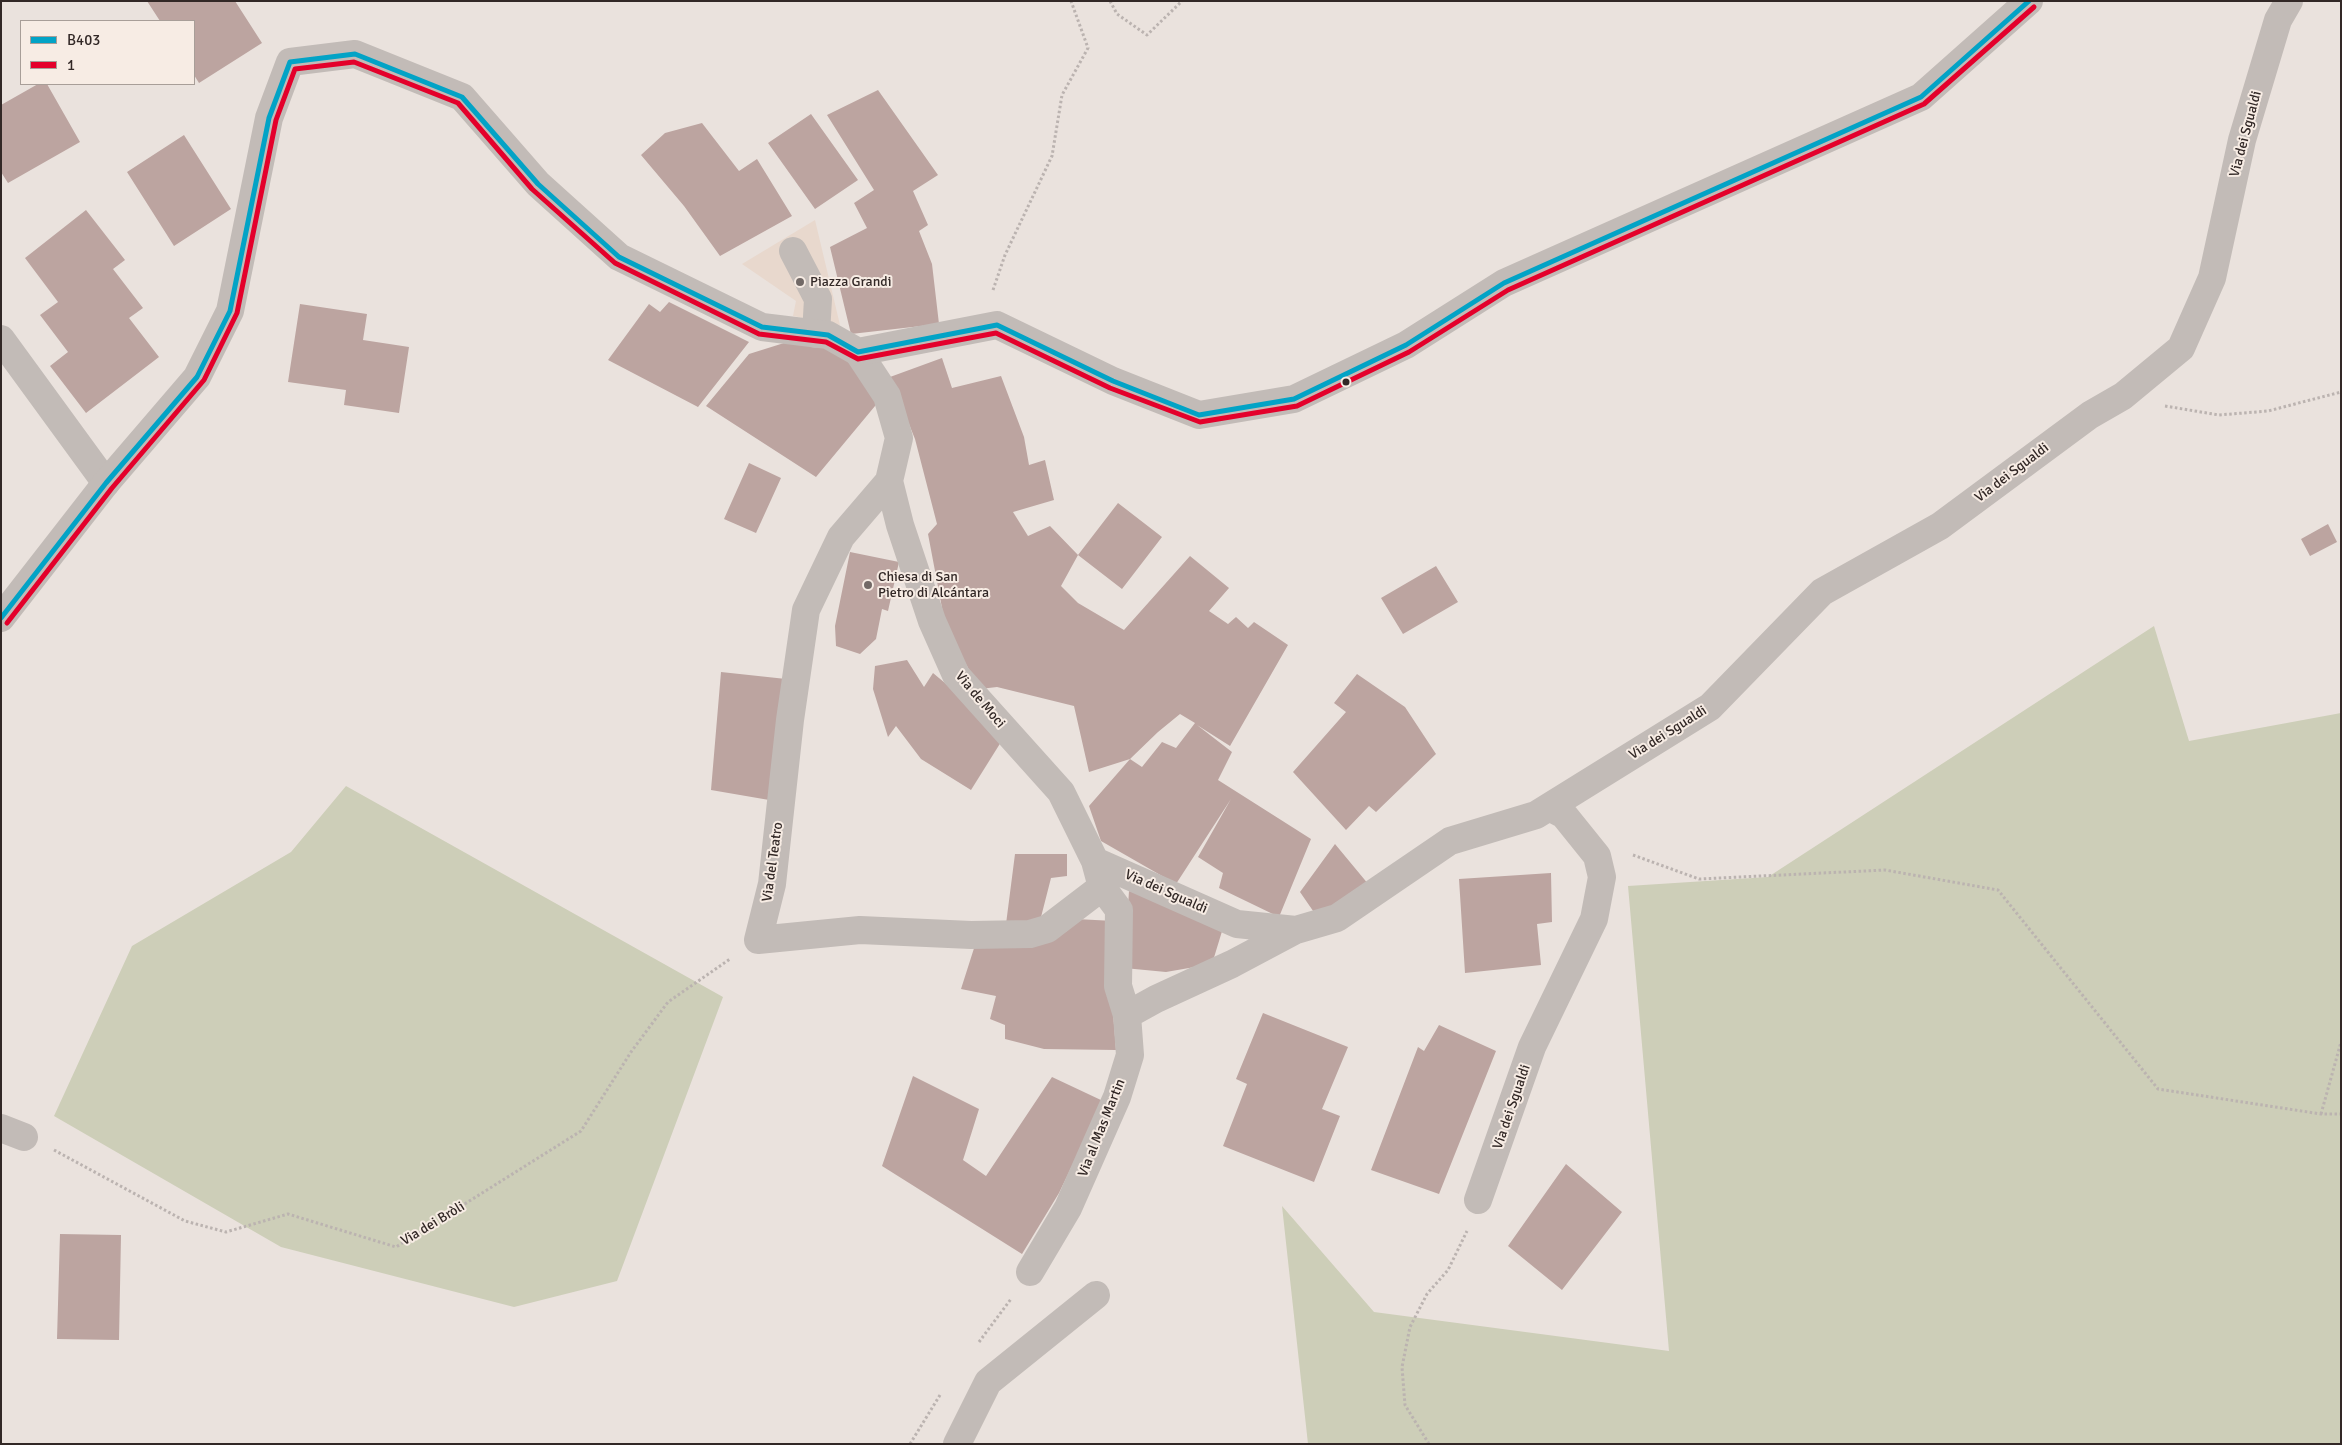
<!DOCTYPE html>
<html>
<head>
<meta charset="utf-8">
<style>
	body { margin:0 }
	#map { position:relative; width:2342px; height:1445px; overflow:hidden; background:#eae2dd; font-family:Signika,sans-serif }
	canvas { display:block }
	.frame { position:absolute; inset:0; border:2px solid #322826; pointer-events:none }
	.legend { position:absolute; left:20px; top:20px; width:175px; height:65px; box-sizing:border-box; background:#f7ece4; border:1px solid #a89e98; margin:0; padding:6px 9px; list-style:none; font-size:15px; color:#322826 }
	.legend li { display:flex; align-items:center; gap:10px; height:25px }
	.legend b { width:25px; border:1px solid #a89e98 }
</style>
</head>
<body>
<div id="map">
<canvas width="2342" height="1445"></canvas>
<div class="frame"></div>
<ul class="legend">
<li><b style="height:6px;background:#02a3c6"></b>B403</li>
<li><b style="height:6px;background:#e4002b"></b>1</li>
</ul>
</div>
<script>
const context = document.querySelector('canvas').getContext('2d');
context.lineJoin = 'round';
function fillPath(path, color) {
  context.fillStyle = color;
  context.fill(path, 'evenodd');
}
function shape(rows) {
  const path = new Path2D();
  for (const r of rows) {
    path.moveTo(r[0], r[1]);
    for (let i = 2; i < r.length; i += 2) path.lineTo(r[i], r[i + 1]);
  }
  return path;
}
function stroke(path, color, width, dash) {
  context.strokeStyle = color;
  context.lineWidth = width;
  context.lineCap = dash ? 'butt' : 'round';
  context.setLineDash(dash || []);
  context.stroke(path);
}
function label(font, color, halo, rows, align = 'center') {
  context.font = font + ' Signika,sans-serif';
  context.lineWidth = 4;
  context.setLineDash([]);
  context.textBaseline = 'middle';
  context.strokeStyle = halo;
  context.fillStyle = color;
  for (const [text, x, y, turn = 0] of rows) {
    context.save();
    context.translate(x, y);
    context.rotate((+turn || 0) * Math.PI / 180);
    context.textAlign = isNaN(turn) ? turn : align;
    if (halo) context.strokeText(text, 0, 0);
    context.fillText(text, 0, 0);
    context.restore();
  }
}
const green = shape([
	[2154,626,2189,741,2341,713,2341,1444,1308,1444,1282,1206,1374,1312,1669,1351,1628,886,1768,877],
	[346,786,723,997,617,1281,514,1307,281,1247,54,1116,132,946,291,852]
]);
const plaza = shape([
	[815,220,840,325,793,316,796,301,742,264]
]);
const building = shape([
	[147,1,235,1,262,43,199,83,194,75,194,21,160,21],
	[38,84,47,84,80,142,8,183,1,172,1,105],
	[878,90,938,175,913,191,928,225,919,231,932,264,939,324,851,334,830,247,867,228,854,203,874,190,827,115],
	[811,114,858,180,815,209,768,143],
	[702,123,739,171,757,159,792,216,720,256,684,206,641,155,665,133],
	[184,135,231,209,174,246,127,172],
	[86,210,125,260,113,269,143,308,129,318,159,357,86,413,50,366,68,352,40,315,58,302,25,258],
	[669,302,749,342,698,407,608,360,649,304,660,312],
	[300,304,367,314,363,340,409,347,399,413,344,405,346,390,288,382],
	[800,338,844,352,880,400,816,477,706,406,749,354],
	[942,358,952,388,1001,376,1024,437,1029,465,1045,460,1054,500,1013,512,1028,536,1050,526,1078,555,1061,586,1078,603,1124,630,1190,556,1229,588,1209,611,1228,624,1236,617,1248,628,1254,622,1288,645,1230,746,1197,725,1232,752,1218,780,1311,839,1279,917,1219,888,1223,873,1198,857,1231,799,1176,884,1101,841,1089,806,1130,759,1089,772,1074,706,997,687,980,689,946,629,928,534,937,524,915,439,890,377],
	[1180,714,1195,723,1176,748,1162,742,1142,767,1130,759,1158,732],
	[749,463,781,478,756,533,724,519],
	[1118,503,1162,537,1122,589,1078,555],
	[2328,524,2337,542,2310,556,2301,539],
	[850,552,899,562,888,611,882,609,876,639,860,654,836,646,835,626],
	[1436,566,1458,602,1403,634,1381,598],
	[907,660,924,687,933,673,1006,734,971,790,921,759,896,726,888,737,873,689,875,666],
	[721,672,786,679,775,801,711,790],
	[1357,674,1405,707,1436,754,1376,812,1369,806,1346,830,1293,772,1346,712,1334,703],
	[1335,844,1369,885,1320,921,1300,892],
	[1015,854,1067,854,1067,876,1051,878,1040,921,1006,924],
	[1551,873,1552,922,1537,924,1541,965,1465,973,1459,879],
	[1129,891,1174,906,1223,928,1212,964,1166,972,1124,968],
	[1076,919,1114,921,1111,987,1116,1050,1044,1049,1005,1039,1005,1025,990,1019,996,996,961,989,976,942,1043,939,1067,931],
	[1263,1013,1348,1047,1322,1109,1340,1116,1314,1182,1223,1146,1247,1084,1236,1079],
	[1439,1025,1496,1051,1439,1194,1371,1170,1418,1047,1424,1051],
	[913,1076,979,1109,963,1160,986,1176,1052,1077,1103,1101,1059,1193,1022,1254,882,1166],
	[1566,1164,1622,1212,1562,1290,1508,1246],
	[60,1234,121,1235,119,1340,57,1339]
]);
const path = shape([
	[1110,1,1117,14,1147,35,1182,1],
	[993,290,1005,255,1052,156,1062,95,1088,48,1071,1],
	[2165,406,2219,415,2268,411,2341,392],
	[1633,855,1699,879,1885,870,1998,890,2158,1089,2321,1114,2341,1114],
	[2321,1114,2341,1042],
	[54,1150,185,1221,226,1232,288,1214,396,1247,581,1131,631,1052,668,1002,730,959],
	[979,1342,1011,1299],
	[910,1444,940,1395],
	[1429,1444,1405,1405,1402,1367,1410,1327,1427,1294,1448,1270,1467,1231]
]);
const minor = shape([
	[793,251,818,299,816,334],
	[1,339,106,483],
	[858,352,887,396,899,438,889,481,900,525,932,621,956,675,1061,792,1095,861,1102,887,1119,910,1118,986,1127,1015,1130,1055,1117,1097,1068,1208,1030,1272],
	[889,481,841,537,806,610,790,720,772,884,758,940,860,930,971,935,1030,934,1047,929,1102,887],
	[1095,861,1237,924,1296,930],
	[1127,1015,1156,999,1232,964,1296,930,1337,918,1450,841,1536,815,1710,707,1822,592,1940,526,2090,415,2123,396,2181,348,2212,278,2242,140,2278,20,2289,1],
	[1,1128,24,1137],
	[1478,1200,1532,1047,1594,919,1602,877,1597,856,1564,815,1549,807],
	[957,1444,988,1382,1096,1295]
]);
const tertiary = shape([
	[1,618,106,483,197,377,230,311,269,118,290,62,355,54,462,97,538,184,619,257,762,327,828,335,858,352,997,325,1113,381,1199,415,1294,399,1406,345,1504,283,1921,97,2029,1]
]);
const bus1 = shape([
	[1,618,106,483,197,377,230,311,269,118,290,62,355,54,462,97,538,184,619,257,762,327,828,335,858,352,997,325,1113,381,1199,415,1294,399,1406,345,1504,283,1921,97,2029,1]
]);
const bus2 = shape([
	[7,623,112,488,204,380,237,313,276,120,295,69,354,62,458,103,532,189,615,263,759,334,826,342,858,359,996,333,1110,388,1200,422,1297,406,1409,352,1508,290,1924,104,2034,7]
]);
const markers = [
	[800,282,5,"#726966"],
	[1346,382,4.5,"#322826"],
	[868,585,5,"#726966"]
];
const streetNames = [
	["Via dei Sgualdi",2246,134,-75],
	["Via dei Sgualdi",2012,473,-37],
	["Via de Moci",980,700,50],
	["Via dei Sgualdi",1668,733,-32],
	["Via del Teatro",773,862,-82],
	["Via dei Sgualdi",1166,892,24],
	["Via dei Sgualdi",1512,1107,-71],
	["Via al Mas Martin",1102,1128,-68],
	["Via dei Bròli",433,1224,-31]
];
const poiNames = [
	["Piazza Grandi",810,282],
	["Chiesa di San",878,577],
	["Pietro di Alcántara",878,593]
];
fillPath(green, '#cdceb8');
fillPath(plaza, '#e8d8cd');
fillPath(building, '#bca4a0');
stroke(path, '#bbb3b0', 3, [2.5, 2.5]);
stroke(minor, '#c2bbb7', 28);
stroke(tertiary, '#c2bbb7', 28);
stroke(bus1, '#02a3c6', 5);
stroke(bus2, '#e4002b', 5);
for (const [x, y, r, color] of markers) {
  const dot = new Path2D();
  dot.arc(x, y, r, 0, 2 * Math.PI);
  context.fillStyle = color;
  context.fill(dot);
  stroke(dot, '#f7ece4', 2);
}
label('14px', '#322826', '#f7ece4', streetNames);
label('14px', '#322826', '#f7ece4', poiNames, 'left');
</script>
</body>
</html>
